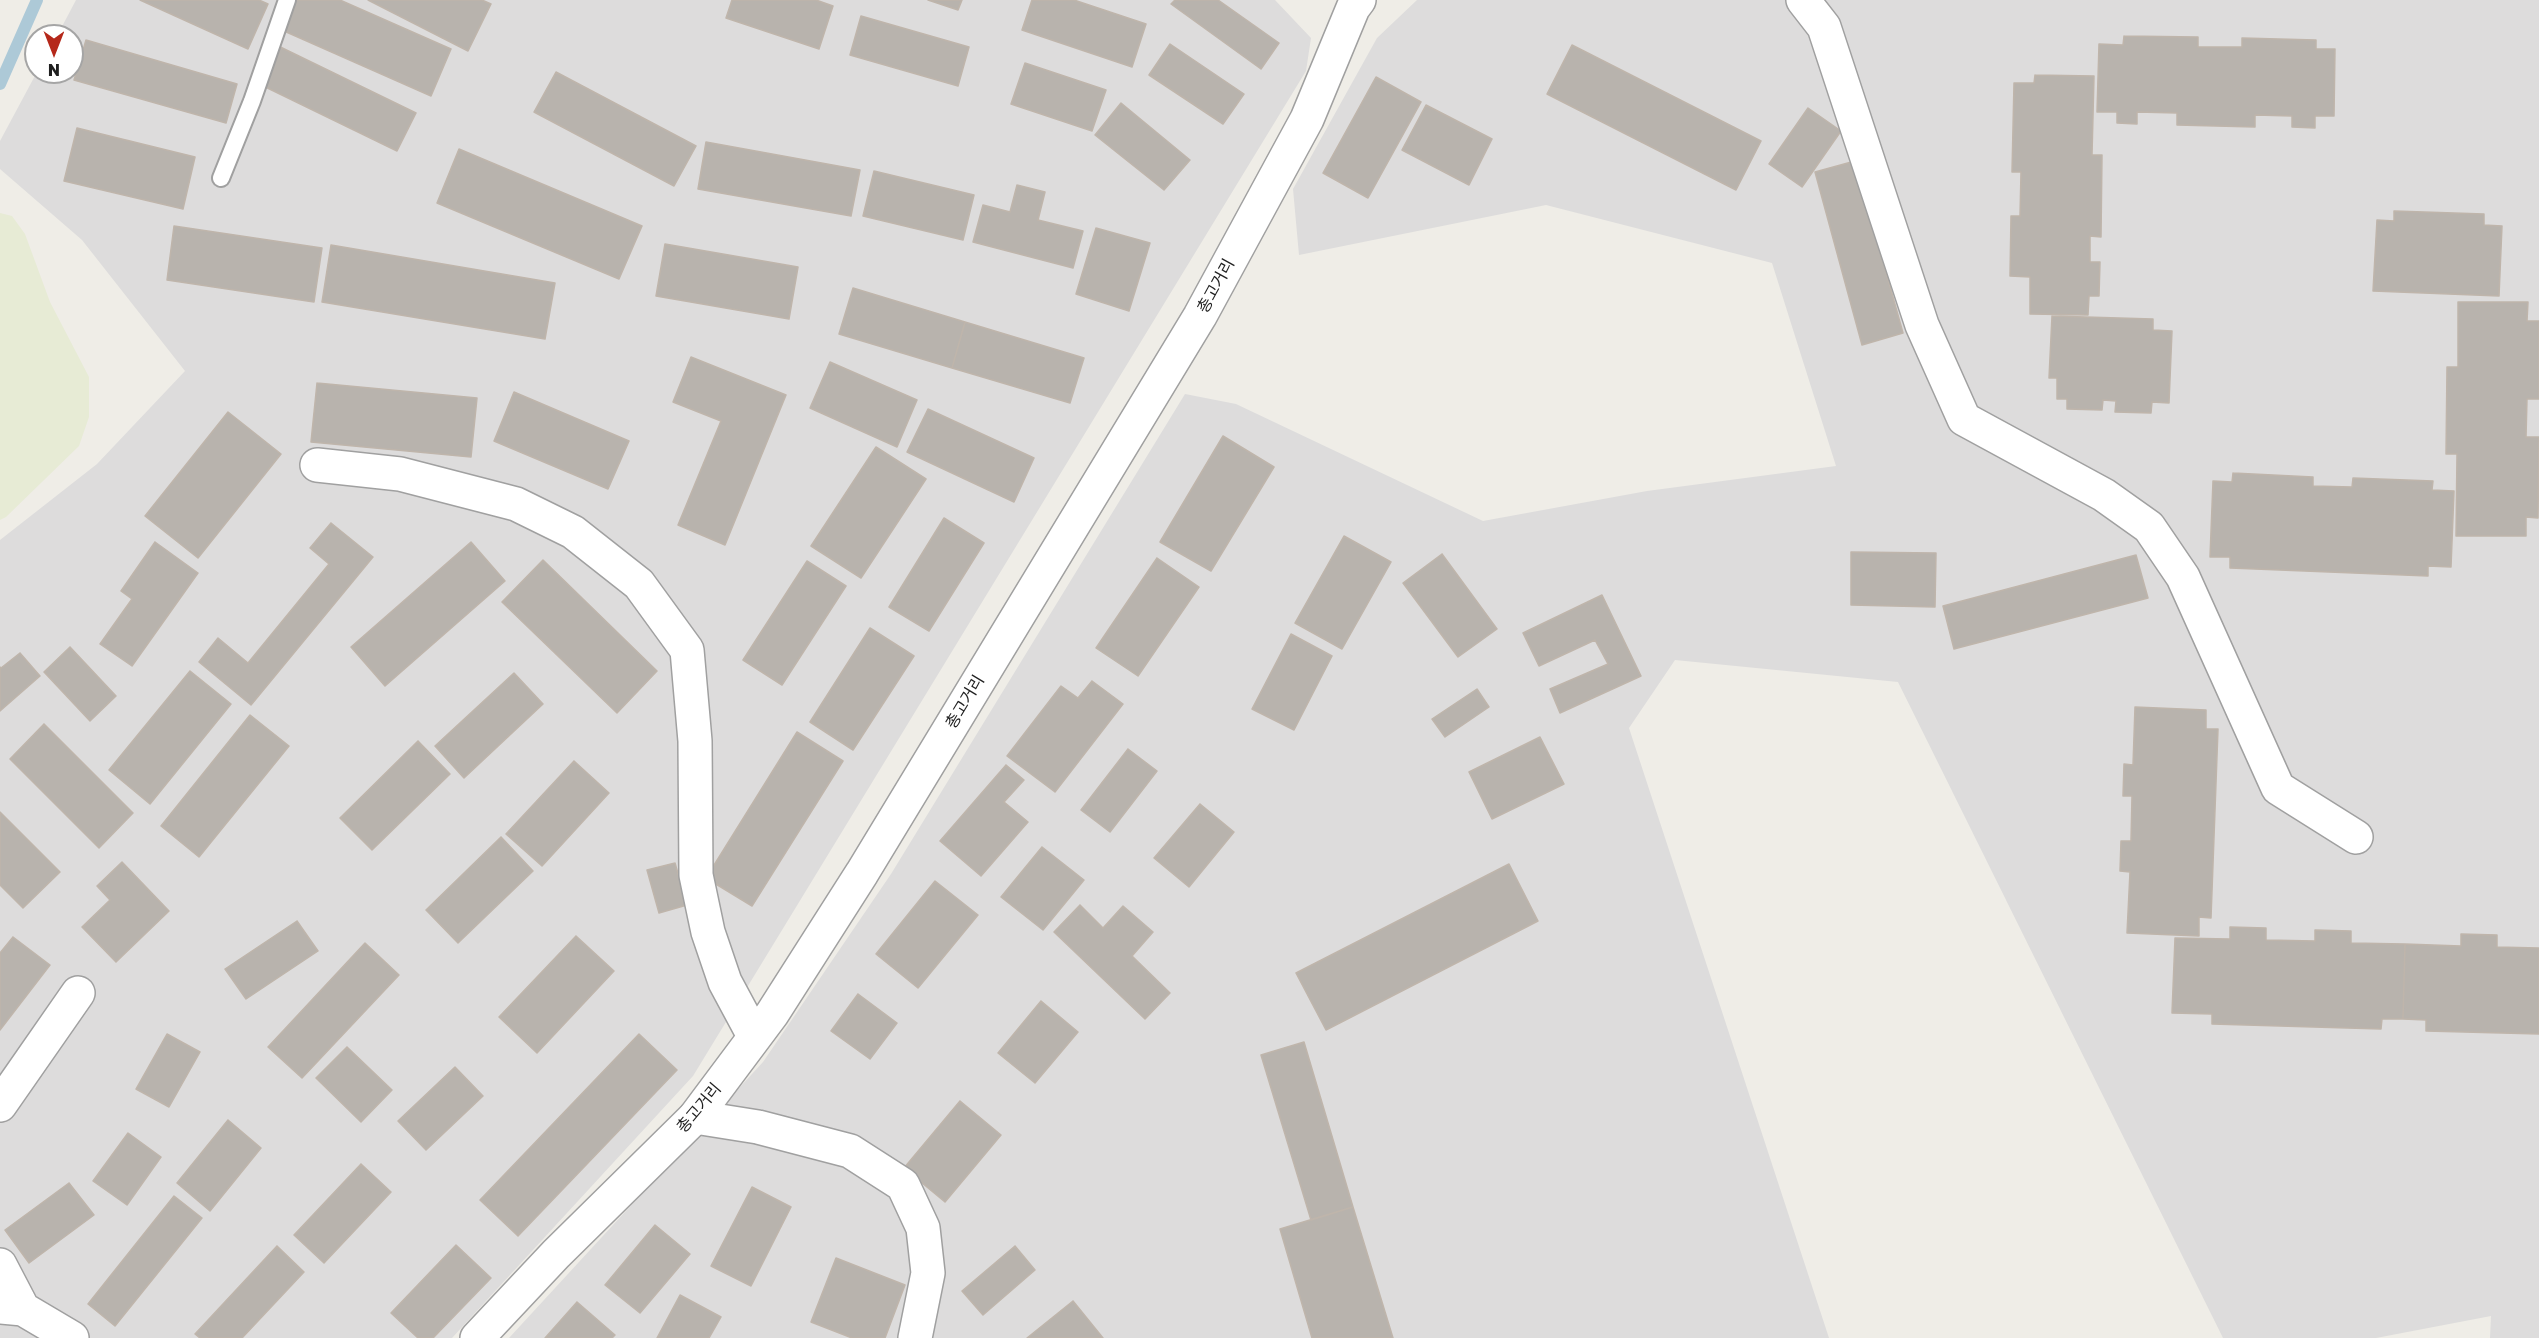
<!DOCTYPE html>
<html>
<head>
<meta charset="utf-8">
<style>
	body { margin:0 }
	#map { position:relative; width:2539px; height:1338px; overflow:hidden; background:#efede7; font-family:"Golos Text",sans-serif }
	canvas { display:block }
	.north { position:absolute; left:24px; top:24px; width:60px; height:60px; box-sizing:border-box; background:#fff; border:2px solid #a5a5a5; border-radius:50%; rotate:180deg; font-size:16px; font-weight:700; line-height:24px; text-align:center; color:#1f1f1f }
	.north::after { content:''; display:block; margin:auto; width:21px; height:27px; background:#b5281a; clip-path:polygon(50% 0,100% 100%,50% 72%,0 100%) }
</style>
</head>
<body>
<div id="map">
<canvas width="2539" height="1338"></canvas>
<div class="north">N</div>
</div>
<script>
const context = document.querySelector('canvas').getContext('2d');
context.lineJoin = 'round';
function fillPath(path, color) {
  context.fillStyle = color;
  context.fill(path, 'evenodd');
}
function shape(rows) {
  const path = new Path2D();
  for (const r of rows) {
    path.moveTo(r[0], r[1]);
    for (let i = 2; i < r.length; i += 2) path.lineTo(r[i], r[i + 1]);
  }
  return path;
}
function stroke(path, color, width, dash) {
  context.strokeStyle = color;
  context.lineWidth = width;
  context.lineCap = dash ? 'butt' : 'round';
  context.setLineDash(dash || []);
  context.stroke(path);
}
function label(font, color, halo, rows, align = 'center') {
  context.font = font + ' "Golos Text","Noto Sans KR",sans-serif';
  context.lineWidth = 4.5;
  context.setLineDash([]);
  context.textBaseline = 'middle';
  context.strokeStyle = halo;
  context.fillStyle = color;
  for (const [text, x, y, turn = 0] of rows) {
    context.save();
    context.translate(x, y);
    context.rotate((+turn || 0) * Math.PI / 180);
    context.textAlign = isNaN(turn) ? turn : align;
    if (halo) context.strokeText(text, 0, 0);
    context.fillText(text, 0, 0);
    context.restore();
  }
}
const residential = shape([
	[76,0,1275,0,1311,38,1306,71,693,1076,452,1338,0,1338,0,540,97,464,185,371,82,240,0,169,0,141,37,72,72,72,72,36,57,36],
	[1417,0,2539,0,2539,1338,2490,1338,2491,1316,2376,1338,2223,1338,1898,682,1675,660,1629,728,1829,1338,509,1338,763,1062,891,874,1185,394,1236,404,1483,521,1647,491,1836,466,1772,263,1546,205,1299,255,1293,189,1377,38]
]);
const farmland = shape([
	[0,213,12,216,25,234,50,302,89,377,89,417,79,446,6,517,0,520]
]);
const stream = shape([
	[0,84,37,0]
]);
const building = shape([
	[140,0,259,0,268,4,248,49,140,0],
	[287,0,340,0,451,49,431,96,275,27,287,0],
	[368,0,482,0,491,4,468,51,368,0],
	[732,0,816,0,833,6,819,49,726,18,732,0],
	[928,0,962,0,958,10,928,0],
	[1032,0,1074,0,1146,24,1132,67,1022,30,1032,0],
	[1175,0,1218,0,1279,43,1261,69,1171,4,1175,0],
	[861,16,969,47,958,86,850,55,861,16],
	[2124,36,2198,37,2198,47,2242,47,2242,38,2316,40,2316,49,2335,49,2334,116,2315,116,2315,128,2292,127,2292,116,2255,115,2255,127,2177,125,2177,113,2137,112,2137,124,2117,123,2117,112,2097,112,2099,44,2123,45,2124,36],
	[86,40,237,84,226,123,74,80,86,40],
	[270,42,416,113,397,151,251,80,270,42],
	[1170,44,1244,94,1223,124,1149,75,1170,44],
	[1572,45,1761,141,1736,190,1547,94,1572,45],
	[1025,63,1106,90,1092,131,1011,104,1025,63],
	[556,72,696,146,674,186,534,112,556,72],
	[2035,75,2094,76,2092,155,2102,155,2101,237,2090,236,2090,262,2100,262,2099,296,2089,296,2088,315,2030,314,2030,277,2010,276,2011,216,2020,216,2021,172,2012,172,2014,83,2034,83,2035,75],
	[1376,77,1421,102,1368,198,1323,173,1376,77],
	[1121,103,1190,160,1164,190,1095,135,1121,103],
	[1426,105,1492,139,1469,185,1402,150,1426,105],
	[1808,108,1841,131,1802,187,1769,164,1808,108],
	[77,128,195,157,183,209,64,181,77,128],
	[706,142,860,170,851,216,698,189,706,142],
	[459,149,642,226,619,279,437,203,459,149],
	[1855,161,1903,333,1862,345,1815,172,1855,161],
	[874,171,974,195,963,240,863,216,874,171],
	[1017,185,1045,192,1038,220,1083,231,1073,268,973,242,983,205,1010,212,1017,185],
	[2394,211,2484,214,2484,225,2502,226,2499,296,2373,291,2377,220,2394,221,2394,211],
	[174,226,322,248,314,302,167,280,174,226],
	[1096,228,1150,243,1129,311,1076,294,1096,228],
	[665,244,798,267,789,319,656,296,665,244],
	[331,245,555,283,545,339,322,302,331,245],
	[853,288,965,322,952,368,839,334,853,288],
	[2458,302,2528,302,2527,321,2539,321,2539,399,2527,399,2526,437,2539,437,2538,518,2526,517,2526,536,2456,536,2457,454,2446,454,2447,367,2458,367,2458,302],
	[2052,316,2153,319,2153,330,2172,331,2169,403,2152,402,2151,413,2115,412,2116,401,2103,400,2102,410,2067,409,2067,399,2057,399,2057,378,2049,378,2052,316],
	[965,322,1084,358,1070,403,952,368,965,322],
	[691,357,786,395,725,545,678,525,721,421,673,402,691,357],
	[830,362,917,400,897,447,810,408,830,362],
	[317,383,477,398,471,457,311,442,317,383],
	[514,392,629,441,608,489,494,441,514,392],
	[928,409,1034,458,1014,502,907,452,928,409],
	[228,412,281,454,198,558,145,516,228,412],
	[1223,436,1274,467,1211,571,1160,542,1223,436],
	[876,447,926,479,861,578,811,546,876,447],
	[2233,473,2313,477,2313,486,2352,487,2353,478,2433,481,2432,490,2454,491,2451,567,2428,566,2428,576,2230,568,2230,557,2210,557,2213,481,2232,482,2233,473],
	[944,518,984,543,929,631,889,607,944,518],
	[331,523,373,557,251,705,199,662,218,638,248,663,329,564,310,548,331,523],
	[1344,536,1391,562,1342,649,1295,623,1344,536],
	[155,542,198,573,132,666,100,644,132,599,121,591,155,542],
	[471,542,505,581,385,686,351,647,471,542],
	[1851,552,1936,553,1935,607,1851,605,1851,552],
	[1442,554,1497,629,1458,657,1403,583,1442,554],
	[2136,555,2148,598,1954,649,1943,606,2136,555],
	[1157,558,1199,587,1138,676,1096,648,1157,558],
	[543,560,657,671,617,713,502,602,543,560],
	[807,561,846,586,782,685,743,660,807,561],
	[1602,595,1641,676,1560,713,1550,689,1608,664,1595,640,1539,666,1523,633,1602,595],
	[870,628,914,656,853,750,810,722,870,628],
	[1291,634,1332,656,1294,730,1252,709,1291,634],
	[70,647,116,696,90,721,44,672,70,647],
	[20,653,40,676,0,711,0,667,1,668,20,653],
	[190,671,231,704,150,804,109,770,190,671],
	[514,673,543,704,464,778,435,746,514,673],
	[1092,681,1123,704,1055,792,1007,756,1061,686,1078,698,1092,681],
	[1477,689,1489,707,1445,737,1432,719,1477,689],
	[2135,707,2206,710,2206,729,2218,729,2211,918,2199,917,2199,936,2127,933,2130,872,2120,871,2121,841,2131,841,2132,796,2123,796,2124,764,2133,765,2135,707],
	[250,715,289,746,199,857,161,826,250,715],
	[44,724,133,813,99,848,10,759,44,724],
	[797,732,843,761,752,906,706,878,797,732],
	[1540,737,1564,784,1492,819,1469,772,1540,737],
	[418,741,450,774,372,850,340,818,418,741],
	[1128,749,1157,771,1110,832,1081,810,1128,749],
	[574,761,609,793,542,866,506,834,574,761],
	[1006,765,1024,780,1004,802,1028,822,981,876,940,841,1006,765],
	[1200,804,1234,832,1189,887,1154,858,1200,804],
	[0,812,60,872,23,908,0,885,0,812],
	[501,837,533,871,458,943,426,910,501,837],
	[1042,847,1084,880,1043,930,1001,897,1042,847],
	[122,862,169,911,116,962,82,927,110,900,97,886,122,862],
	[675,863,687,905,659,913,647,870,675,863],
	[1509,864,1538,921,1326,1030,1296,973,1509,864],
	[935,881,978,915,918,988,876,954,935,881],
	[1080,905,1103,928,1123,906,1153,932,1132,956,1170,993,1145,1019,1054,932,1080,905],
	[297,921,318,951,246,999,225,969,297,921],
	[2230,927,2266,928,2266,940,2315,941,2315,930,2351,931,2351,943,2405,944,2403,1019,2382,1019,2381,1029,2212,1024,2212,1014,2172,1013,2175,938,2230,939,2230,927],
	[2461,934,2497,935,2497,947,2539,948,2539,1034,2426,1031,2426,1020,2403,1019,2405,944,2461,946,2461,934],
	[576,936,614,971,537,1053,499,1017,576,936],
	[13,937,50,965,0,1030,0,953,13,937],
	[365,943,399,975,302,1078,268,1047,365,943],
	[858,994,897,1023,870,1059,831,1031,858,994],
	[1041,1001,1078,1032,1035,1083,998,1053,1041,1001],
	[167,1034,200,1052,169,1107,136,1089,167,1034],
	[639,1034,677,1070,518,1236,480,1200,639,1034],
	[1304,1042,1353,1207,1311,1220,1261,1055,1304,1042],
	[347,1047,392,1090,361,1122,316,1078,347,1047],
	[455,1067,483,1096,426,1150,398,1121,455,1067],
	[960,1101,1001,1135,945,1202,904,1168,960,1101],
	[228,1120,261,1148,210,1211,177,1183,228,1120],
	[128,1133,161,1157,127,1205,93,1181,128,1133],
	[361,1164,391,1192,324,1263,294,1235,361,1164],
	[69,1183,94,1215,29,1263,5,1230,69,1183],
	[752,1187,791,1207,751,1286,711,1266,752,1187],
	[174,1196,202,1218,115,1326,88,1304,174,1196],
	[1353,1207,1393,1338,1312,1338,1280,1229,1353,1207],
	[655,1225,690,1254,640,1313,605,1285,655,1225],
	[456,1245,491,1278,433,1338,418,1338,391,1313,456,1245],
	[277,1246,304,1272,242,1338,200,1338,195,1334,277,1246],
	[1015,1246,1035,1270,983,1315,962,1291,1015,1246],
	[836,1258,905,1285,885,1338,852,1338,811,1322,836,1258],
	[680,1295,721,1317,709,1338,657,1338,680,1295],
	[1073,1301,1103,1338,1027,1338,1073,1301],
	[577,1302,615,1335,612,1338,545,1338,577,1302]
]);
const service = shape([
	[221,178,252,101,287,0]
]);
const minor = shape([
	[1803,0,1824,27,1922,325,1964,419,2104,495,2149,527,2183,577,2278,788,2356,837],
	[317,465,400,474,516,504,573,532,639,584,687,650,695,741,696,875,708,932,725,982,754,1036],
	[0,1105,78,993],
	[695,1117,758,1127,850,1151,903,1185,923,1228,928,1273,915,1338],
	[0,1265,23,1309],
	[0,1307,23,1309,72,1338]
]);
const tertiary = shape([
	[477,1338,556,1254,695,1117,772,1014,862,873,1200,316,1307,119,1353,8,1359,0]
]);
const streetNames = [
	["총고거리",1216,286,-61],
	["총고거리",965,702,-59],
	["총고거리",699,1108,-50]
];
fillPath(residential, '#dddcdc');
fillPath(farmland, '#e7ebd5');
stroke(stream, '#adc9d7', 12);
fillPath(building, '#b8b3ad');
stroke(building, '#bfb5ab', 1.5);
stroke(service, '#a0a0a0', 20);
stroke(minor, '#a0a0a0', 36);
stroke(tertiary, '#a0a0a0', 36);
stroke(service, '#fff', 16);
stroke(minor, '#fff', 33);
stroke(tertiary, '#fff', 33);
label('16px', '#1f1f1f', '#fff', streetNames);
</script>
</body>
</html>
